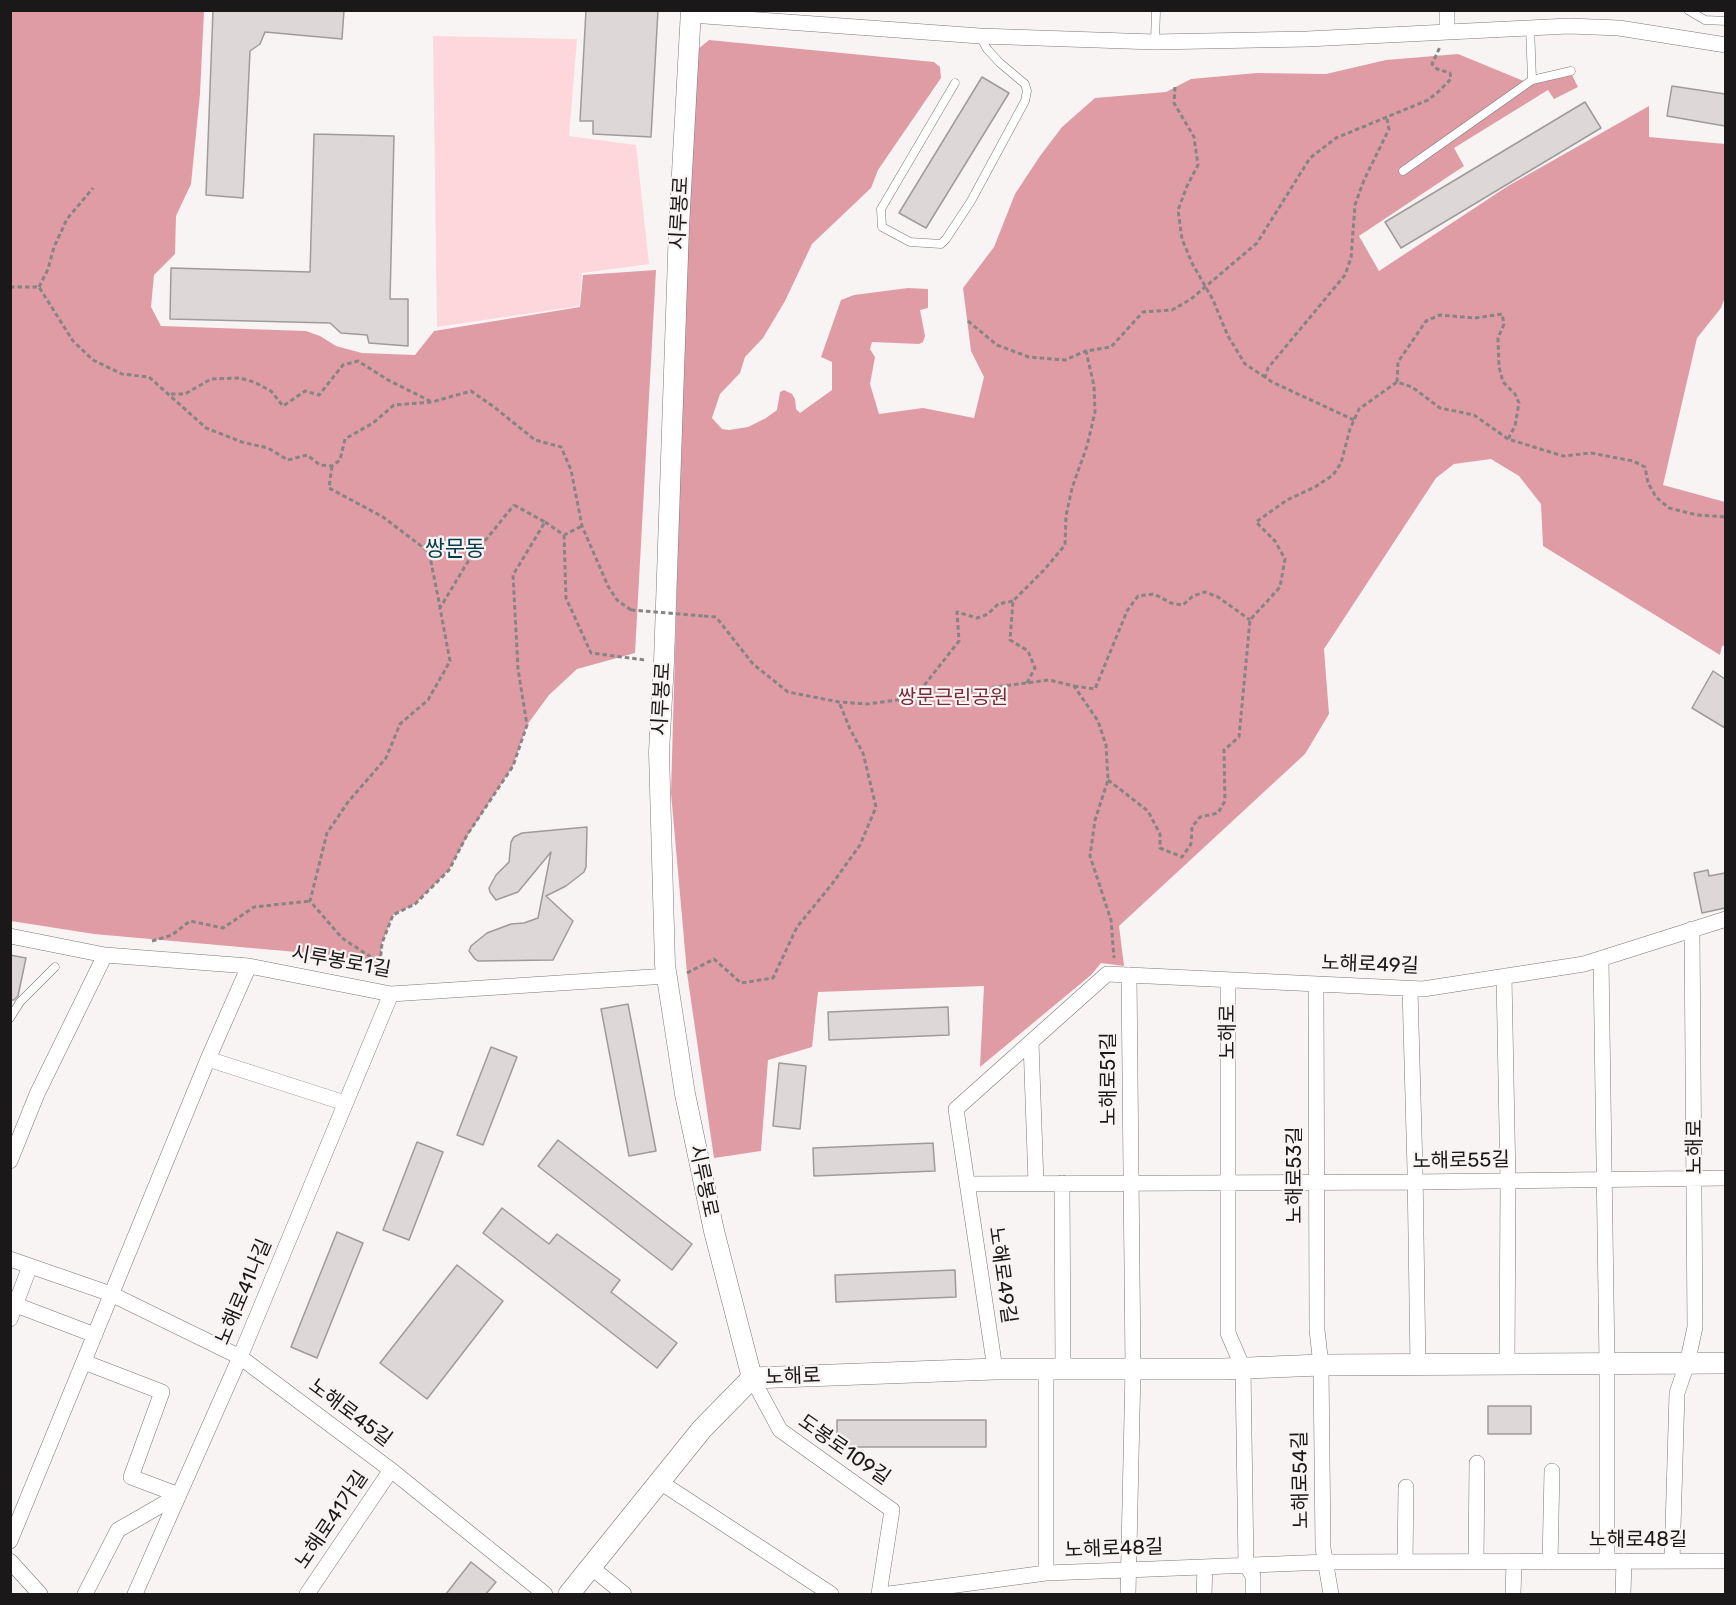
<!DOCTYPE html>
<html>
<head>
<meta charset="utf-8">
<style>
	body { margin:0 }
	#map { position:relative; width:1736px; height:1605px; overflow:hidden; background:#f9f4f4; font-family:Rubik,sans-serif }
	canvas { display:block }
	.frame { position:absolute; inset:0; border:12px solid #1a1819; pointer-events:none }
</style>
</head>
<body>
<div id="map">
<canvas width="1736" height="1605"></canvas>
<div class="frame"></div>
</div>
<script>
const context = document.querySelector('canvas').getContext('2d');
context.lineJoin = 'round';
function fillPath(path, color) {
  context.fillStyle = color;
  context.fill(path, 'evenodd');
}
function shape(rows) {
  const path = new Path2D();
  for (const r of rows) {
    path.moveTo(r[0], r[1]);
    for (let i = 2; i < r.length; i += 2) path.lineTo(r[i], r[i + 1]);
  }
  return path;
}
function stroke(path, color, width, dash) {
  context.strokeStyle = color;
  context.lineWidth = width;
  context.lineCap = dash ? 'butt' : 'round';
  context.setLineDash(dash || []);
  context.stroke(path);
}
function label(font, color, halo, rows, align = 'center') {
  context.font = font + ' Rubik,"Noto Sans KR",sans-serif';
  context.lineWidth = 4.5;
  context.setLineDash([]);
  context.textBaseline = 'middle';
  context.strokeStyle = halo;
  context.fillStyle = color;
  for (const [text, x, y, turn = 0] of rows) {
    context.save();
    context.translate(x, y);
    context.rotate((+turn || 0) * Math.PI / 180);
    context.textAlign = isNaN(turn) ? turn : align;
    if (halo) context.strokeText(text, 0, 0);
    context.fillText(text, 0, 0);
    context.restore();
  }
}
const green = shape([
	[433,36,577,39,569,136,636,145,649,264,582,273,579,306,437,327]
]);
const forest = shape([
	[10,11,204,11,200,94,191,184,176,216,175,254,154,275,151,307,161,326,306,331,320,336,336,346,362,353,415,355,434,331,580,307,583,275,656,270,635,653,577,669,549,695,527,725,513,766,468,835,449,870,415,904,393,915,382,943,380,963,330,955,94,934,11,921],
	[709,40,934,62,940,67,941,78,878,170,871,188,812,244,785,301,763,338,745,357,740,373,720,394,712,418,722,429,729,430,748,427,766,418,777,410,780,392,784,390,792,394,795,399,796,409,800,413,832,390,832,362,821,357,841,300,854,295,908,288,928,289,928,308,920,310,925,336,923,342,919,344,872,342,870,349,875,357,870,384,879,414,923,408,974,418,984,377,971,351,963,288,994,247,1015,194,1040,156,1062,127,1095,98,1166,92,1191,79,1257,73,1326,74,1386,60,1458,54,1531,84,1572,75,1578,87,1554,99,1548,90,1454,148,1464,166,1359,236,1379,271,1508,186,1649,106,1649,137,1725,144,1725,297,1721,308,1697,338,1663,485,1725,502,1726,645,1722,646,1720,655,1543,546,1541,504,1519,476,1491,459,1454,464,1436,478,1324,649,1329,714,1305,754,1119,926,1124,966,1101,963,1091,975,980,1067,984,986,818,992,812,1047,768,1060,761,1151,714,1158,687,973,671,793,692,54]
]);
const building = shape([
	[213,10,344,10,342,39,265,32,260,44,250,51,243,198,206,195,213,10],
	[586,10,658,10,651,137,593,134,593,121,580,121,586,10],
	[982,77,1009,93,926,228,899,213,982,77],
	[1672,86,1725,94,1725,126,1667,116,1672,86],
	[1585,102,1601,128,1401,248,1385,222,1585,102],
	[314,134,394,136,390,299,408,299,408,346,369,343,367,335,341,333,330,323,170,319,171,268,310,272,314,134],
	[1713,671,1725,679,1725,728,1692,708,1713,671],
	[587,827,586,867,584,872,566,886,546,896,573,921,553,960,478,961,475,959,469,951,471,946,487,933,511,924,524,923,538,918,551,852,518,892,496,900,490,892,489,888,496,875,509,862,511,842,514,837,522,833,587,827],
	[1708,870,1709,876,1725,873,1725,908,1702,913,1694,873,1708,870],
	[10,955,26,958,18,996,14,1000,10,1000,10,955],
	[628,1004,656,1151,629,1156,601,1009,628,1004],
	[948,1007,949,1035,829,1040,828,1012,948,1007],
	[491,1047,517,1057,483,1145,457,1135,491,1047],
	[779,1063,806,1066,800,1129,773,1126,779,1063],
	[558,1140,692,1244,672,1270,538,1166,558,1140],
	[417,1142,443,1152,409,1240,383,1230,417,1142],
	[933,1143,935,1171,814,1176,813,1148,933,1143],
	[502,1208,549,1244,557,1234,620,1280,611,1292,677,1343,657,1368,483,1233,502,1208],
	[337,1232,363,1243,317,1358,291,1347,337,1232],
	[457,1265,503,1301,427,1399,380,1363,457,1265],
	[955,1270,956,1297,836,1302,835,1275,955,1270],
	[1488,1406,1531,1406,1531,1434,1488,1434,1488,1406],
	[837,1420,986,1420,986,1447,837,1447,837,1420],
	[471,1562,496,1582,486,1594,446,1594,471,1562]
]);
const path = shape([
	[1175,87,1174,103,1194,137,1198,165,1187,186,1178,210,1182,239,1192,263,1213,300,1228,336,1245,364,1265,377],
	[10,287,39,287,73,341,93,360,122,374,149,377,206,428,242,442,268,448,288,460,307,455,320,465,332,466,340,460,345,439,373,423,394,405,432,402,471,391,494,407,535,440,561,447,571,470,582,526,608,586,617,600,631,610],
	[39,287,48,269,54,247,67,219,93,188],
	[968,321,997,345,1029,357,1065,360,1086,351],
	[1397,382,1398,362,1426,321,1440,315,1475,318,1502,314,1504,324,1498,338,1499,367,1503,382,1515,394,1519,403,1515,426,1508,439],
	[171,394,185,394,211,379,240,378,254,382,271,391,283,406,305,391,319,395,343,365,358,361,388,380,430,401],
	[1354,420,1272,382,1265,377,1268,368,1345,275,1351,258,1355,205,1364,180,1389,129,1387,119],
	[332,466,329,488,383,517,429,552,440,607],
	[514,505,545,522,513,575,518,669,527,725,513,766,467,835,449,870,415,904,393,915,382,943,380,963,342,938,310,901,327,833,348,802,386,758,400,724,428,700,450,661,440,608,467,563,514,505],
	[545,522,564,535,582,526],
	[564,535,566,598,591,653,645,660],
	[704,616,716,617,753,664,788,692,839,702,867,704,1049,680,1074,686,1098,721,1106,745,1108,780,1095,820,1090,856,1111,920,1114,958],
	[1027,683,1035,668,1028,651,1010,640,1013,601,1044,570,1065,545,1066,516,1072,488,1087,446,1095,412,1094,386,1086,351,1111,347,1143,312,1172,310,1191,299,1257,243,1310,158,1336,138,1428,100,1438,92,1451,79,1450,73,1437,69,1432,64,1440,47],
	[1074,686,1095,689,1127,611,1138,596,1154,594,1171,603,1183,605,1193,596,1205,592,1218,597,1250,620],
	[915,697,959,641,957,612,977,618,988,614,998,604,1013,601],
	[1108,780,1148,811,1160,834,1160,848,1182,857,1191,844,1192,827,1200,817,1218,813,1225,801,1224,750,1239,737,1250,620,1280,587,1285,559,1275,541,1256,522,1287,500,1315,487,1333,475,1341,463,1350,429,1359,409,1397,382,1412,387,1440,408,1474,415,1508,439,1563,456,1591,453,1633,461,1645,467,1648,483,1656,497,1669,508,1697,515,1726,517],
	[152,941,172,935,190,921,223,928,254,907,310,901],
	[687,973,714,959,741,983,773,978,797,927,832,884,860,845,876,807,863,753,850,729,839,702]
]);
const service = shape([
	[1688,10,1705,20,1726,21],
	[1155,42,1156,10],
	[1532,80,1571,71],
	[955,83,881,209,882,227,910,242,941,244,946,239,971,201,1025,101,1027,91,1025,84,1000,63,987,49,980,36],
	[1403,171,1532,80,1530,26],
	[10,1018,20,1002,55,967]
]);
const minor = shape([
	[691,15,980,36,1155,42,1307,39,1569,26,1619,28,1726,45],
	[1447,32,1447,10],
	[10,936,105,955,249,966,391,994,667,976],
	[1601,959,1607,1364,1607,1561],
	[1504,976,1508,1181,1507,1365],
	[1228,980,1228,1333,1243,1368,1246,1565,1253,1576,1253,1594],
	[1316,985,1317,1330,1321,1365,1323,1548,1331,1594],
	[1410,989,1415,1170,1418,1366],
	[1031,1042,1036,1183],
	[208,1059,345,1103],
	[10,1161,37,1094,105,955],
	[1062,1183,1063,1369],
	[967,1184,1415,1182,1726,1178],
	[10,1259,111,1294,240,1357,391,1470,545,1594],
	[16,1305,95,1335],
	[10,1319,30,1266],
	[84,1362,162,1392,131,1477,179,1495],
	[995,1369,956,1109,1107,974,1423,989,1584,964,1726,919],
	[752,1378,780,1430,892,1510,879,1594],
	[660,1482,831,1594],
	[10,1541,208,1059,249,966],
	[10,1561,40,1594],
	[1672,1561,1677,1393,1687,1364,1695,1327,1692,929],
	[1405,1562,1406,1487],
	[1476,1562,1477,1463],
	[1550,1562,1552,1471],
	[592,1568,624,1594],
	[1046,1573,1046,1369],
	[85,1594,118,1530,179,1495],
	[135,1594,240,1357,391,994],
	[307,1594,391,1470],
	[889,1594,1046,1573,1127,1570,1327,1562,1726,1561],
	[1128,1594,1133,1369,1129,975],
	[1204,1594,1205,1567],
	[1513,1594,1514,1562],
	[1623,1594,1624,1561]
]);
const tertiary = shape([
	[691,10,679,227,664,662,659,752,665,965,685,1094,714,1231,752,1378]
]);
const secondary = shape([
	[569,1594,702,1429,752,1378,995,1369,1223,1369,1321,1365,1726,1363]
]);
const pathBridge = shape([
	[631,610,704,616]
]);
const streetNames = [
	["시루봉로",680,213,-87],
	["시루봉로",662,699,-87],
	["시루봉로1길",341,962,10],
	["노해로49길",1370,965,2],
	["노해로",1228,1032,-90],
	["노해로51길",1109,1079,-90],
	["노해로",1695,1147,-90],
	["노해로55길",1461,1161,-1],
	["노해로53길",1295,1175,-90],
	["시루봉로",703,1181,78],
	["노해로49길",1002,1275,82],
	["노해로41나길",244,1292,-67],
	["노해로",793,1377,-2],
	["노해로45길",350,1413,37],
	["도봉로109길",844,1450,35],
	["노해로54길",1301,1480,-91],
	["노해로41가길",332,1520,-56],
	["노해로48길",1638,1540],
	["노해로48길",1114,1549,-2]
];
const parkNames = [
	["쌍문근린공원",953,698]
];
const quarterNames = [
	["쌍문동",455,550]
];
fillPath(green, '#fdd7db');
fillPath(forest, '#e09ca4');
fillPath(building, '#ddd7d8');
stroke(building, '#a09b9b', 1.5);
stroke(service, '#7d7878', 9);
stroke(minor, '#7d7878', 16);
stroke(tertiary, '#7d7878', 21);
stroke(secondary, '#7d7878', 22);
stroke(path, '#878484', 3, [4.5, 3]);
stroke(service, '#fff', 8);
stroke(minor, '#fff', 15);
stroke(tertiary, '#fff', 20);
stroke(secondary, '#fff', 21);
stroke(pathBridge, '#878484', 3, [4.5, 3]);
label('20px', '#1a1819', '#f9f4f4', streetNames);
label('20px', '#792939', '#f9f4f4', parkNames);
label('22px', '#043c4c', '#f9f4f4', quarterNames);
</script>
</body>
</html>
